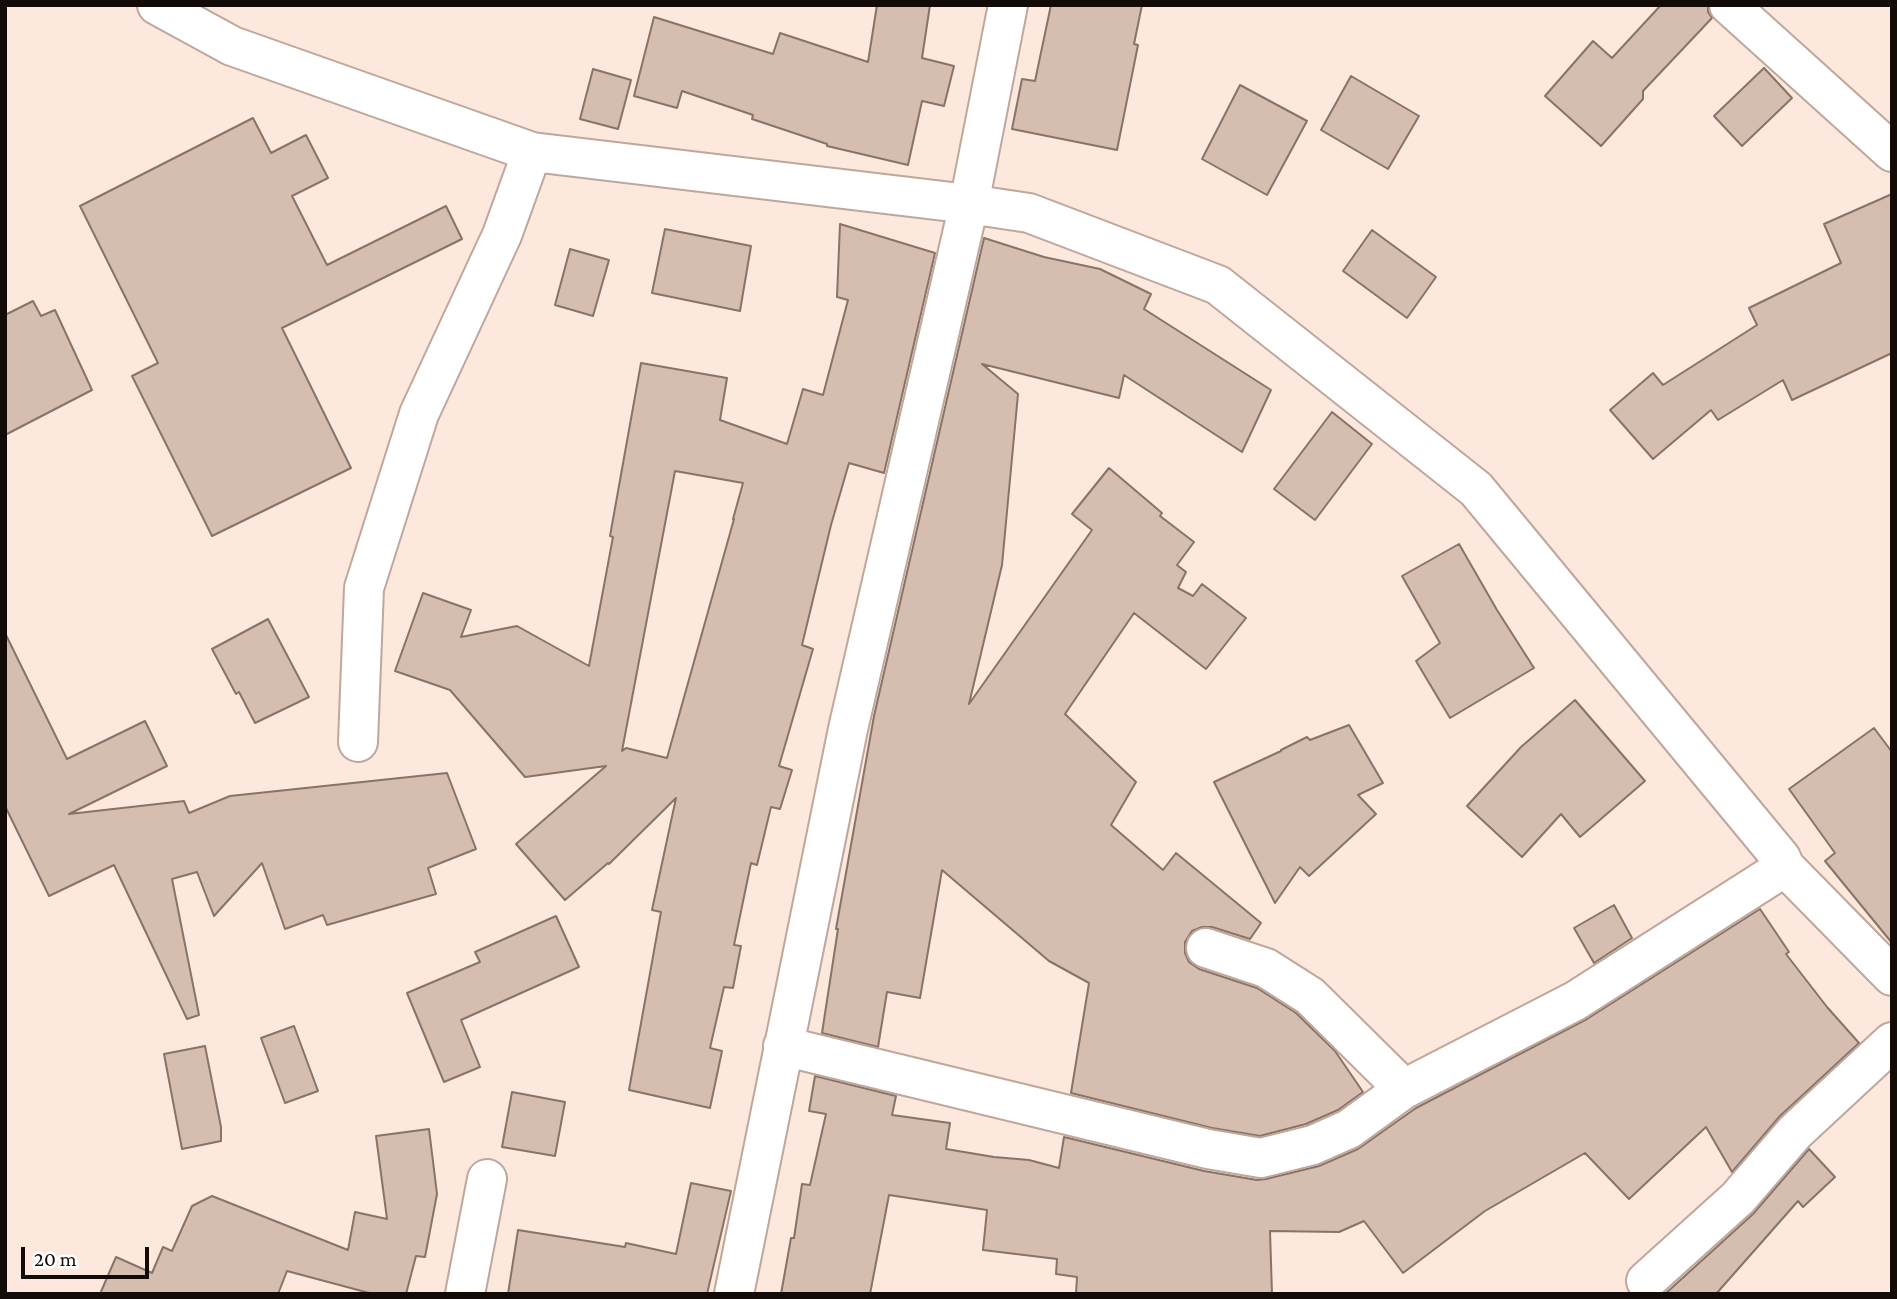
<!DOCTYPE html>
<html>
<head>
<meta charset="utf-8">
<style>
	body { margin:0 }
	#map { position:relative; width:1897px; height:1299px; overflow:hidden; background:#fce8dd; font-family:"Crimson Pro",serif }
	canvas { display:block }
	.frame { position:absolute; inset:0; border:7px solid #130b07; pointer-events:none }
	.scale { position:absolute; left:21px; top:1247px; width:128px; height:32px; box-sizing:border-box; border:4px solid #130b07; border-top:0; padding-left:9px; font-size:21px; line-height:24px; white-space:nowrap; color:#130b07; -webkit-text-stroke:5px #fff; paint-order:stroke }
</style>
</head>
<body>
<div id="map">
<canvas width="1897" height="1299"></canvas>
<div class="frame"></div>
<div class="scale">20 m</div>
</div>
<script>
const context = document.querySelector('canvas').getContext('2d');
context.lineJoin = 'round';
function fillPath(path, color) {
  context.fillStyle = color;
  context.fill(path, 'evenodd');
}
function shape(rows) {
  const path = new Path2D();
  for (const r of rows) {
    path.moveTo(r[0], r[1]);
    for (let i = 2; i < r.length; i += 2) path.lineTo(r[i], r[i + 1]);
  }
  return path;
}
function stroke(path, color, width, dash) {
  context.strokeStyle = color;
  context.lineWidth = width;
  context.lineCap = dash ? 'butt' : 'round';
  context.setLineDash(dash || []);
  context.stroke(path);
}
const building = shape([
	[877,5,930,5,922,58,954,66,944,106,922,101,908,165,827,146,827,144,752,119,753,115,682,91,677,108,634,96,654,17,773,54,780,33,868,62,877,5],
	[1051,5,1142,5,1134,44,1138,45,1117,150,1012,129,1022,79,1035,81,1051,5],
	[1661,5,1708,5,1708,12,1712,18,1643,91,1643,99,1601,146,1545,96,1593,41,1612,58,1661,5],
	[1764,68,1792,98,1742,146,1714,116,1764,68],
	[593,69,631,80,618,129,580,119,593,69],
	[1351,76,1419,116,1388,169,1321,130,1351,76],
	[1240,85,1307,121,1267,195,1202,159,1240,85],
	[253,118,271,153,306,135,328,178,292,196,327,265,446,206,462,239,282,328,351,468,212,536,132,376,158,363,80,206,253,118],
	[1892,194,1892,353,1792,400,1783,380,1718,420,1711,410,1653,459,1610,410,1653,373,1663,385,1757,325,1749,308,1841,263,1824,224,1892,194],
	[840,224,935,253,884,473,849,463,831,525,802,645,813,649,779,766,792,770,780,809,771,807,757,865,751,863,734,945,741,946,733,988,724,987,710,1048,722,1051,710,1108,629,1090,661,912,652,910,676,798,609,864,608,863,565,900,516,844,606,766,525,777,450,690,395,671,423,593,471,610,461,637,517,626,589,666,613,537,610,536,641,363,727,378,720,420,787,444,803,389,823,395,848,300,837,297,840,224],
	[675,471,743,483,733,519,734,519,667,758,626,748,622,751,675,471],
	[665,229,751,246,740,311,652,293,665,229],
	[1372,230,1436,277,1407,318,1343,271,1372,230],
	[984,238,1044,257,1100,269,1151,294,1144,309,1271,390,1242,452,1124,375,1119,398,982,364,1018,394,1002,565,969,704,1092,530,1072,514,1109,468,1162,513,1160,516,1194,542,1177,565,1186,572,1178,588,1193,596,1202,584,1246,618,1206,669,1134,613,1065,714,1136,782,1111,825,1163,870,1176,853,1261,923,1250,939,1212,927,1202,927,1192,931,1185,942,1185,953,1189,962,1199,969,1257,988,1296,1013,1335,1051,1363,1092,1338,1110,1306,1124,1260,1136,1212,1128,1071,1093,1089,983,1049,961,942,870,920,998,887,992,878,1047,822,1033,838,929,836,929,874,716,984,238],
	[570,249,609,260,593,316,555,305,570,249],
	[33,301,41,316,55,310,92,390,5,435,5,315,33,301],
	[1332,412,1372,444,1315,520,1274,489,1332,412],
	[1459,544,1497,610,1534,668,1450,718,1416,661,1440,643,1402,576,1459,544],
	[268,619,309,697,255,723,239,692,236,694,212,649,268,619],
	[5,633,67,759,145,721,167,766,69,814,184,801,189,813,230,796,447,773,476,849,428,868,436,894,327,925,323,915,285,929,262,863,214,916,197,872,172,879,199,1015,187,1019,114,865,49,896,5,806,5,633],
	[1575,700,1645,781,1580,837,1561,814,1522,857,1467,806,1521,747,1575,700],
	[1349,725,1383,783,1358,795,1376,814,1309,876,1300,867,1275,903,1214,782,1281,751,1281,750,1307,737,1310,740,1349,725],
	[1874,728,1892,752,1892,943,1825,861,1835,853,1789,789,1874,728],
	[1614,905,1632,938,1594,963,1574,928,1614,905],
	[1760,909,1789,952,1786,954,1827,1007,1859,1043,1780,1116,1732,1172,1706,1127,1629,1199,1585,1153,1485,1211,1403,1273,1364,1221,1339,1232,1270,1231,1272,1294,1076,1294,1077,1277,1056,1274,1057,1259,983,1250,987,1210,889,1195,870,1294,781,1294,791,1238,794,1238,802,1184,810,1185,826,1114,809,1111,815,1076,896,1096,892,1115,950,1123,946,1149,994,1157,1029,1160,1059,1168,1064,1137,1204,1171,1257,1180,1266,1179,1319,1166,1358,1149,1416,1108,1587,1019,1760,909],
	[556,916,579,967,461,1020,480,1067,444,1082,407,993,480,962,475,952,556,916],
	[294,1026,318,1091,285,1103,261,1038,294,1026],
	[205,1046,221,1127,221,1141,182,1149,164,1054,205,1046],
	[512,1092,565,1102,555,1156,502,1147,512,1092],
	[429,1129,437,1194,425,1257,416,1256,406,1294,373,1294,287,1271,278,1294,100,1294,116,1257,152,1273,163,1247,172,1251,192,1206,212,1196,348,1250,355,1212,387,1219,376,1136,429,1129],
	[1809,1149,1835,1177,1803,1207,1798,1201,1716,1294,1665,1294,1753,1214,1809,1149],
	[691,1183,731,1191,707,1294,508,1294,518,1230,625,1247,626,1243,676,1254,691,1183]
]);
const minor = shape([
	[157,5,232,46,532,152,969,204,1029,213,1218,285,1476,489,1781,858,1785,867,1892,976],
	[1729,5,1892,152],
	[358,742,364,588,419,414,502,235,532,152],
	[1206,948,1266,968,1310,996,1404,1089],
	[783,1046,1208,1149,1261,1158,1313,1145,1349,1129,1404,1089,1575,1001,1785,867],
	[1646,1281,1738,1198,1795,1132,1892,1042],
	[465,1294,487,1179],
	[734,1294,848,729,969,204,1008,5]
]);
fillPath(building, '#d5bdb0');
stroke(building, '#897367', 2);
stroke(minor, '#bfa79b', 42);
stroke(minor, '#fff', 38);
</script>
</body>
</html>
